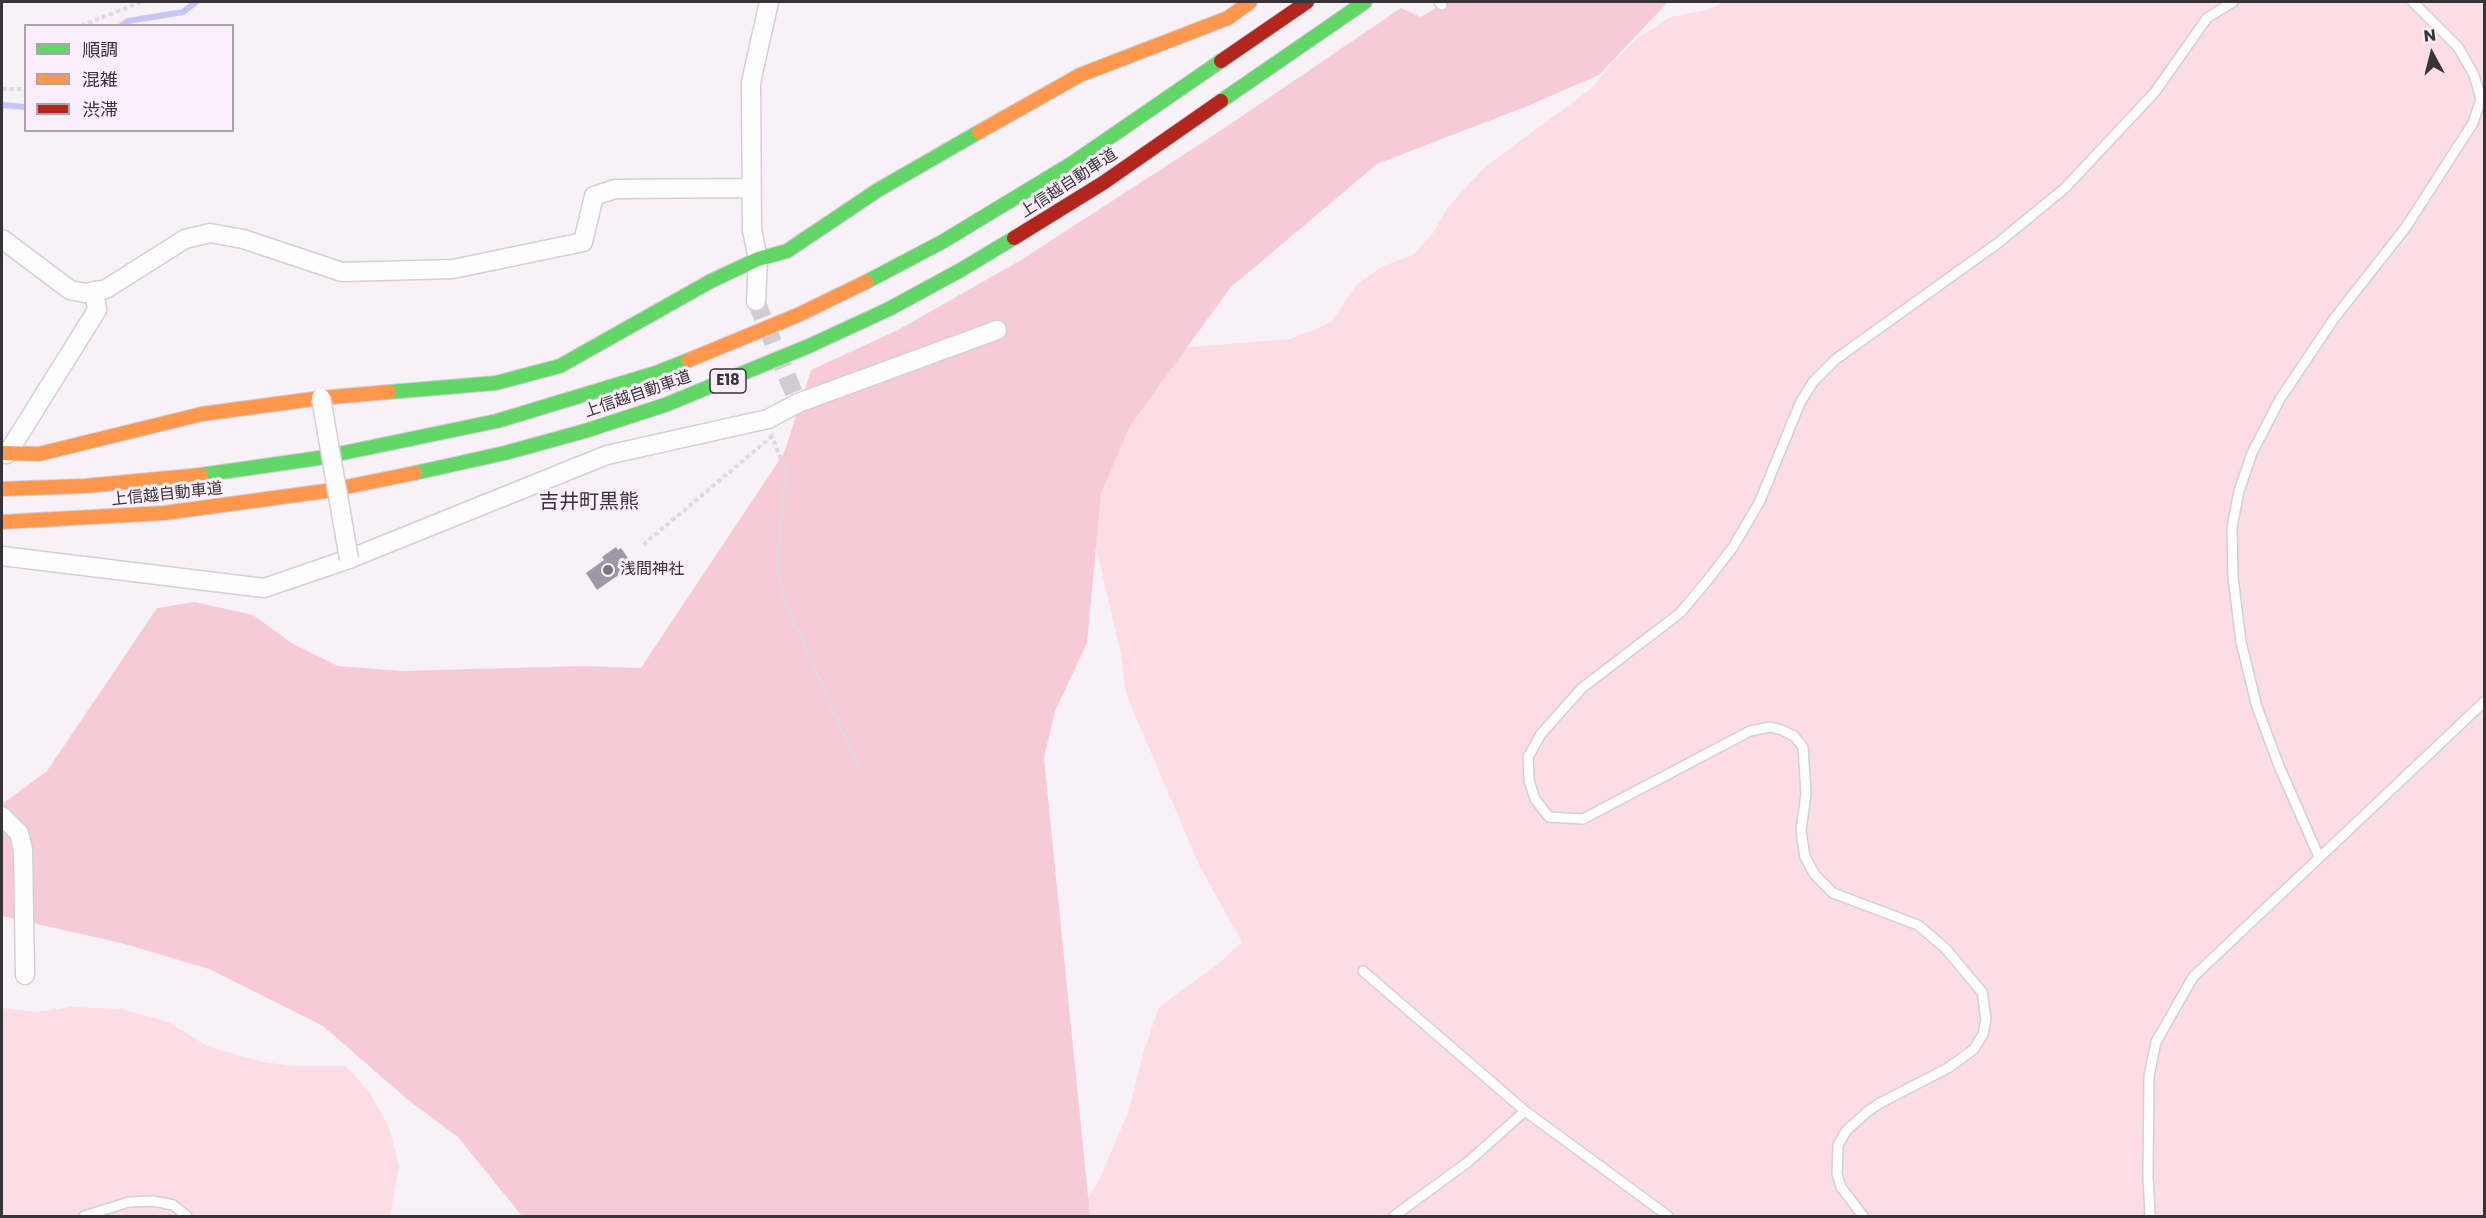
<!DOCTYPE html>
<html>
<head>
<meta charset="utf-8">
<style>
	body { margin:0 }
	#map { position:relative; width:2486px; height:1218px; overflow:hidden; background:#f8f2f8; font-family:Poppins,"Noto Sans JP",sans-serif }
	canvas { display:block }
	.frame { position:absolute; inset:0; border:3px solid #383339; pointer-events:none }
	.legend { position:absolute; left:24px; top:24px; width:210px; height:108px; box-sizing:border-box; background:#fbeefc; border:2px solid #ada3ae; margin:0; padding:8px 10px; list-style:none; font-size:18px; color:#383339 }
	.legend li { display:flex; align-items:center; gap:12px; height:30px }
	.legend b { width:30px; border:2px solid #ada3ae }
	.north { position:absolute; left:2402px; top:24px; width:60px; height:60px; -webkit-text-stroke:4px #fbeefc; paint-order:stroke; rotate:353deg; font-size:16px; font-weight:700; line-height:24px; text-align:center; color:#383339 }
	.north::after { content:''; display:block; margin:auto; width:21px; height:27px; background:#383339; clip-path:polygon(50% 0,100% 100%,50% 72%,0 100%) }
</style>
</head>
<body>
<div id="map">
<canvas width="2486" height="1218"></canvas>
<div class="frame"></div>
<ul class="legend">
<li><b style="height:8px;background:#63d668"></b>順調</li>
<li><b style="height:8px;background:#ff974d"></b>混雑</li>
<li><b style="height:8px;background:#b3261e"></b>渋滞</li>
</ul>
<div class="north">N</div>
</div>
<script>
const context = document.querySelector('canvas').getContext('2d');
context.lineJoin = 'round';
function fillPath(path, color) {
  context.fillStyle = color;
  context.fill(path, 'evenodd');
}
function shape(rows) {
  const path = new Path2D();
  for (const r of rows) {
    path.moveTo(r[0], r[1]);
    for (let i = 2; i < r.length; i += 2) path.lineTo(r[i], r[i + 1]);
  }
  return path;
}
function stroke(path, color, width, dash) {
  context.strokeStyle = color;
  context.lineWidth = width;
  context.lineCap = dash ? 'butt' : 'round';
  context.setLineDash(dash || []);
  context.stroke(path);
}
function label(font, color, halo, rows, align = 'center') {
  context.font = font + ' Poppins,"Noto Sans JP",sans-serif';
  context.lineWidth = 6;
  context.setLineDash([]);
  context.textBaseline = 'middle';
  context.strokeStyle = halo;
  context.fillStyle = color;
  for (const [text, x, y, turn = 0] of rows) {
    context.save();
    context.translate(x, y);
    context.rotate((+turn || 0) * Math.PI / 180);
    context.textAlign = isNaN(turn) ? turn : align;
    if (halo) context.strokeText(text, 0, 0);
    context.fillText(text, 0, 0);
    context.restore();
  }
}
const green = shape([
	[1724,2,2484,2,2484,1216,1077,1216,1099,1180,1129,1110,1144,1050,1159,1007,1218,964,1242,942,1200,867,1126,694,1121,655,1089,516,1154,350,1290,339,1319,328,1332,321,1355,286,1381,267,1413,255,1433,233,1447,208,1485,167,1592,88,1614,61,1639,37,1671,17,1710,9],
	[72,1007,122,1009,168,1022,209,1047,264,1062,292,1066,346,1066,370,1093,389,1127,399,1166,390,1216,2,1216,2,1008,34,1012]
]);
const forest = shape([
	[1446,2,1668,2,1599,75,1525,107,1377,164,1230,288,1130,426,1101,493,1087,643,1055,711,1044,758,1090,1216,522,1216,458,1137,407,1099,323,1026,209,969,121,943,2,916,2,804,47,771,157,608,195,602,253,615,293,644,338,666,402,671,584,666,641,668,784,453,811,370,898,330,1021,260,1214,135,1401,8,1421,17]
]);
const stream = shape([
	[121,26,128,21,183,12,196,2],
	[2,105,26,107]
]);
const building = shape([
	[616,547,618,550,621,548,630,561,627,563,630,567,597,590,586,573,604,560,602,557]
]);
const streetTunnel = shape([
	[756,301,798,403]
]);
const path = shape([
	[81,26,141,2],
	[2,89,26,89],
	[771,434,786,471,777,563,783,596,859,768],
	[643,545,771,437]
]);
const lane = shape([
	[1439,2,1442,5],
	[2319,857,2279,766,2257,707,2241,642,2233,577,2232,527,2239,491,2252,453,2280,399,2333,320,2406,227,2473,123,2481,99,2474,75,2458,47,2413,2],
	[1363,971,1525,1111,1668,1216],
	[84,1216,129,1202,153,1201,173,1205,187,1216],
	[1394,1216,1468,1162,1525,1111],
	[1863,1216,1841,1187,1837,1174,1838,1145,1846,1131,1867,1112,1880,1103,1948,1068,1974,1049,1983,1034,1986,1019,1982,992,1945,948,1918,925,1833,893,1815,875,1805,857,1801,831,1806,794,1803,747,1794,736,1782,730,1770,727,1750,731,1583,819,1549,817,1535,799,1529,780,1528,757,1541,734,1582,688,1680,613,1707,581,1733,547,1760,501,1800,403,1813,382,1836,359,1998,243,2065,188,2155,92,2207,18,2233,2],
	[2150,1216,2148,1176,2149,1076,2156,1042,2193,977,2484,702]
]);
const street = shape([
	[2,239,70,290,85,293,106,289,185,239,210,233,243,239,342,272,453,269,583,242,594,196,615,189,752,188],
	[756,301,758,259,752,230,751,82,769,2],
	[7,454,97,310,94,291],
	[2,556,264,588,349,559,607,455,768,419,798,403,997,330],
	[2,816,19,833,23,850,25,975]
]);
const fast = shape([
	[1221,101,1365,2],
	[866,282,942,242,1071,164,1221,61],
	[389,392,496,383,560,366,711,281,758,259,787,251,878,190,979,132],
	[415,473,505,453,585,431,665,405,809,346,889,309,959,271,1014,238],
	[201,475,319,458,497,421,656,373,689,360]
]);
const slow = shape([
	[979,132,1080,75,1228,18,1250,2],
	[689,360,798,315,866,282],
	[2,453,39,454,202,414,321,398,389,392],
	[2,489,85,486,201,475],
	[2,522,164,513,326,491,415,473]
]);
const jam = shape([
	[1221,61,1307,2],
	[1014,238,1103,183,1221,101]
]);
const streetBridge = shape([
	[321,398,349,559]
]);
const markers = [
	[608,570,6,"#7b767c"]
];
const shields = [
	[728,381,36]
];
const shieldNames = [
	["E18",728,381]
];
const streetNames = [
	["上信越自動車道",1069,184,-33],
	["上信越自動車道",638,395,-19],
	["上信越自動車道",167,495,-6]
];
const poiNames = [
	["浅間神社",620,570]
];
const quarterNames = [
	["吉井町黒熊",589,503]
];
fillPath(green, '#fcdde5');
fillPath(forest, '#f7cad7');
stroke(stream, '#c6c5f4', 6);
fillPath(building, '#9f97a7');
stroke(streetTunnel, '#d2ccd2', 18, [18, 9]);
stroke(lane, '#d4cfd4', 12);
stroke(street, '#d4cfd4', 21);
stroke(fast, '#d4cfd4', 16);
stroke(slow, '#d4cfd4', 16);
stroke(jam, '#d4cfd4', 16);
stroke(path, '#dddbdd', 4, [4.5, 3]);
stroke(lane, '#fefdfe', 9);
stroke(street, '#fefdfe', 18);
stroke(fast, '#63d668', 14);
stroke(slow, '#ff974d', 14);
stroke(jam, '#b3261e', 14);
stroke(streetBridge, '#d4cfd4', 21, []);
stroke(streetBridge, '#fefdfe', 18);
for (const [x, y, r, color] of markers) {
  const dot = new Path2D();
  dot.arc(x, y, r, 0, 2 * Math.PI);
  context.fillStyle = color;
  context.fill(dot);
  stroke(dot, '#fbeefc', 2);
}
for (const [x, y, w] of shields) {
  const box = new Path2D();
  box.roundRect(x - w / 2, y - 12, w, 24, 4.5);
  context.fillStyle = '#fbeefc';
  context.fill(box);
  stroke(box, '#383339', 1.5);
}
label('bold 15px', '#383339', null, shieldNames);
label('16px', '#383339', '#fbeefc', streetNames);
label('16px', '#383339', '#fbeefc', poiNames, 'left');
label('20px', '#383339', '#fbeefc', quarterNames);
</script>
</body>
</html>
